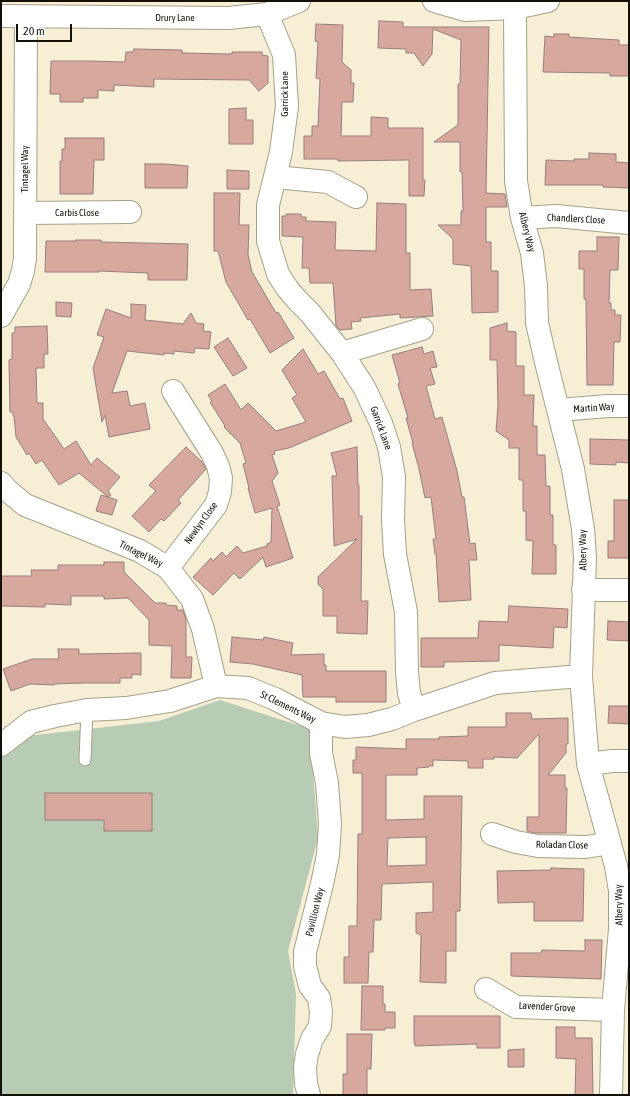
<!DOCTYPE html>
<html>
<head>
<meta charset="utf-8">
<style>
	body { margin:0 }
	#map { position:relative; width:630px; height:1096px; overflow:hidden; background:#f6efd6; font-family:"Asap Condensed",sans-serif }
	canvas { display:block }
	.frame { position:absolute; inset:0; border:2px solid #141109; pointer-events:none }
	.scale { position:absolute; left:16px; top:24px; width:56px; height:18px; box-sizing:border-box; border:2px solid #141109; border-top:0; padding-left:5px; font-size:12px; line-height:14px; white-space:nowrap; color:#141109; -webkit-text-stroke:3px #fff; paint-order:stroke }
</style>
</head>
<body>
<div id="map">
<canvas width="630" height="1096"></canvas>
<div class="frame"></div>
<div class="scale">20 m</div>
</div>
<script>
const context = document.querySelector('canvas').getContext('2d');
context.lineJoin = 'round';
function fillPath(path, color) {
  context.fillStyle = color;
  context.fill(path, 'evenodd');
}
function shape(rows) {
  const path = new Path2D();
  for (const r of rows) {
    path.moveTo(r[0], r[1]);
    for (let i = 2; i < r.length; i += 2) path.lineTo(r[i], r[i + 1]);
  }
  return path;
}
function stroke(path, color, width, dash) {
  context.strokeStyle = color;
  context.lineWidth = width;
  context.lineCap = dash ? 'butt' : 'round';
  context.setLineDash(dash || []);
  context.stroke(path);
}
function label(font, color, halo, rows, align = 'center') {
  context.font = font + ' "Asap Condensed",sans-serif';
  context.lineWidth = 4;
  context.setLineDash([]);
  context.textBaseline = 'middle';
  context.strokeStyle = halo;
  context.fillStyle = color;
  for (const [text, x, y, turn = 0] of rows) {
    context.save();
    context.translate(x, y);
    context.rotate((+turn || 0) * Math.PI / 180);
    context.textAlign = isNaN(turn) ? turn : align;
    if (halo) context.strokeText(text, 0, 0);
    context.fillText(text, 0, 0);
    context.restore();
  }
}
const green = shape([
	[220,700,310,729,318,838,288,951,296,994,293,1095,1,1095,1,757,27,736,159,721]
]);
const building = shape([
	[379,21,403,22,403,27,489,27,486,193,505,194,507,207,486,207,486,242,491,242,491,271,498,271,498,312,472,313,471,266,453,264,453,239,438,225,461,225,461,211,463,211,462,172,460,172,460,142,434,142,458,125,458,84,460,84,461,40,433,29,432,54,423,66,414,53,406,53,406,49,378,48,379,21],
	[316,24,343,25,342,62,351,70,351,83,354,83,353,102,342,102,341,136,371,136,371,117,388,118,388,128,423,128,423,180,425,180,424,196,409,196,409,160,338,161,338,159,304,159,304,136,312,136,312,126,318,126,320,79,316,78,318,42,315,41,316,24],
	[554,34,569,34,569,37,619,40,619,45,629,45,629,76,610,76,610,73,543,72,545,36,554,37,554,34],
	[134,49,182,50,182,53,232,54,232,52,262,52,262,55,268,56,268,83,259,91,249,80,154,79,154,87,114,85,114,91,98,90,98,98,83,98,83,102,60,102,60,94,50,94,51,61,88,61,125,62,126,52,133,52,134,49],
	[246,108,246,120,253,120,253,144,229,144,229,109,246,108],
	[65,138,104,138,104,160,94,160,93,194,60,194,60,161,62,161,62,149,65,149,65,138],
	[589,153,616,154,616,162,629,163,629,188,603,187,603,185,545,185,546,160,574,161,574,159,589,159,589,153],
	[145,164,166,164,188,166,187,188,145,188,145,164],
	[227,170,249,171,249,189,227,189,227,170],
	[214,193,240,193,239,225,249,225,248,255,252,272,276,313,278,312,294,338,270,353,250,319,248,320,226,282,218,251,214,251,214,193],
	[377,203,406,204,406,253,410,253,410,290,431,289,433,316,400,318,400,314,360,318,361,321,351,322,352,329,340,330,336,326,333,283,310,283,309,268,302,268,303,237,282,236,282,216,286,216,286,214,301,214,301,217,306,217,306,221,336,222,335,250,376,251,377,203],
	[597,237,619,237,618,270,610,270,609,303,611,303,611,310,615,310,615,315,621,315,620,342,614,342,613,385,587,385,586,299,584,299,584,269,579,269,579,251,597,251,597,237],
	[76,240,101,240,101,242,188,244,187,280,148,280,148,273,99,271,99,272,45,272,46,241,76,241,76,240],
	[56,302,72,303,71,317,56,316,56,302],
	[131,304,146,305,145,320,183,324,191,313,196,323,204,324,203,331,211,332,209,349,195,348,194,353,174,351,174,354,164,353,164,355,127,351,112,393,127,391,130,406,145,403,150,429,109,437,105,415,102,422,93,368,104,337,97,335,106,309,131,318,131,304],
	[507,323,507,331,516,332,516,366,524,366,524,395,534,395,533,426,537,426,537,455,545,455,546,486,550,486,550,515,553,515,553,545,556,545,556,574,532,574,533,541,526,540,526,511,523,511,523,480,519,480,519,448,509,448,509,440,496,431,498,405,497,360,490,360,490,328,507,323],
	[47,326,48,354,44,354,44,368,36,368,37,403,43,403,43,419,64,449,76,441,91,465,97,458,120,477,108,491,111,495,108,497,117,500,112,515,96,511,101,495,108,497,79,473,59,485,42,460,36,464,29,453,27,455,16,437,14,416,13,416,13,412,10,412,9,360,12,359,12,333,15,333,15,327,47,326],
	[228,338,247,368,233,376,214,347,228,338],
	[422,347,424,354,433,351,437,367,430,368,435,384,426,386,435,419,442,417,457,471,462,497,464,497,470,544,475,543,477,560,469,560,471,600,439,602,436,554,435,554,433,539,436,539,431,497,425,498,419,469,412,443,413,443,406,418,408,418,398,384,400,383,392,355,422,347],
	[303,349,318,374,324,371,340,399,343,398,352,421,289,448,274,451,275,454,272,455,278,473,272,481,280,505,277,506,293,558,266,567,263,557,240,579,234,573,213,595,193,577,211,558,213,561,222,552,226,557,237,546,243,553,267,546,267,544,271,542,272,508,255,513,248,488,249,488,243,464,246,463,240,443,224,427,225,426,210,402,212,401,208,395,225,384,241,410,248,403,276,431,306,422,292,398,297,395,282,370,303,349],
	[590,439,629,440,629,463,616,462,616,465,590,464,590,439],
	[186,447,202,462,206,469,178,500,181,503,164,521,161,519,149,532,132,516,156,491,149,485,186,447],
	[357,447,358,485,359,485,359,516,362,516,361,601,368,601,367,634,337,633,337,616,323,616,323,589,318,584,318,577,357,539,334,546,332,476,337,476,331,453,357,447],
	[614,500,629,500,629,558,608,558,608,541,614,541,614,500],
	[104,562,124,562,124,572,155,603,166,603,166,605,177,606,177,610,183,610,186,620,186,657,192,657,191,678,171,678,172,646,149,645,149,620,128,598,104,599,104,596,71,596,71,605,45,604,45,607,1,606,1,576,32,576,31,570,58,570,58,565,104,565,104,562],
	[509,606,568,609,567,628,554,627,553,648,499,645,499,661,444,662,444,667,421,667,421,638,478,638,479,621,508,622,509,606],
	[608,621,629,622,629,641,607,640,608,621],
	[232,637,263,640,264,637,293,643,291,655,324,654,324,665,326,665,326,671,386,671,386,702,336,702,336,697,303,697,302,675,253,664,230,662,232,637],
	[58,649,79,649,79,654,141,653,141,675,132,674,132,678,120,678,120,683,83,683,54,684,54,685,30,684,11,691,3,669,32,659,59,659,58,649],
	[609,706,629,706,629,724,608,723,609,706],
	[506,713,531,713,532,719,568,718,568,744,566,744,566,753,548,775,565,775,565,788,567,788,566,833,534,833,527,831,527,817,539,817,539,734,517,758,494,757,494,759,483,759,483,768,468,768,468,761,433,760,433,766,429,766,429,767,417,768,417,775,386,775,386,820,424,819,424,796,462,796,460,911,456,911,456,951,446,951,446,983,420,982,421,935,416,933,416,913,433,912,433,882,382,884,381,920,374,920,373,952,369,952,368,983,344,983,344,957,349,957,349,926,357,926,358,834,362,834,362,773,353,773,353,760,356,760,356,747,406,749,406,739,439,739,439,737,468,736,468,727,506,727,506,713],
	[426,837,426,865,387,866,388,838,426,837],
	[45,793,152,793,152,831,104,831,104,820,45,820,45,793],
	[551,868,584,869,583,921,534,921,534,902,498,903,497,871,551,870,551,868],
	[585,940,602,940,601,979,511,976,511,953,541,953,542,950,585,951,585,940],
	[362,986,383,986,383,1004,385,1004,385,1012,395,1012,395,1028,385,1028,385,1030,361,1030,362,986],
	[414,1016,500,1016,500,1048,477,1048,477,1044,415,1046,415,1043,414,1043,414,1016],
	[556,1027,575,1027,575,1038,592,1038,593,1095,575,1095,576,1059,556,1058,556,1027],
	[347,1034,372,1034,371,1069,367,1069,367,1095,343,1095,343,1074,347,1074,347,1034],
	[524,1049,524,1067,508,1067,508,1050,524,1049]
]);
const lane = shape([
	[85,760,87,710]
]);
const street = shape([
	[434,1,465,10,515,8,548,1],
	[515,8,516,181,522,218,532,253,536,286,537,323,546,362,573,469,583,529,585,557,581,676,588,764,616,866,620,891,620,929,613,1010,611,1095],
	[267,14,284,55,287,106,281,152,268,205,268,241,278,274,287,288,298,301,310,313,342,353,364,387,381,423,389,447,394,477,393,520,395,554,406,612,407,672,409,693,414,710],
	[1,16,229,18,267,14,299,1],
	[275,177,328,182,356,197],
	[25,213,130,212],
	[522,218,556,216,629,223],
	[1,316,19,284,23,271,25,258,26,17],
	[342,353,422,329],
	[559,410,608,406,629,406],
	[1,483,7,490,25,505,140,551,168,568,192,599,203,629,216,686],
	[168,568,216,505,220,492,221,478,218,466,212,453,173,391],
	[583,590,629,590],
	[1,745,31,722,55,716,87,710,126,708,170,701,216,686,248,688,275,699,321,723,345,727,368,725,392,719,414,710,495,683,581,676],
	[588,764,612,761,629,761],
	[492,834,516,842,538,846,586,847,610,843],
	[486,989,516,1007,613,1010],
	[309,1095,306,1084,305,1067,307,1054,312,1039,320,1026,321,1012,319,998,310,986,305,966,305,952,322,884,328,855,330,824,327,783,321,753,321,723]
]);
const streetNames = [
	["Drury Lane",175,18],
	["Garrick Lane",285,94,-90],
	["Tintagel Way",25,169,-90],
	["Carbis Close",77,213],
	["Chandlers Close",576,219,3],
	["Albery Way",527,232,76],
	["Martin Way",594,408,-4],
	["Garrick Lane",381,428,70],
	["Newlyn Close",201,523,-54],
	["Albery Way",583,550,-91],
	["Tintagel Way",141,554,26],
	["St Clements Way",288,707,26],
	["Roladan Close",562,845,1],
	["Albery Way",619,905,-91],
	["Pavillion Way",315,912,-76],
	["Lavender Grove",547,1007,3]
];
fillPath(green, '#b7cbb5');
fillPath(building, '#d7a89e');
stroke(building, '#987e78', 1);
stroke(lane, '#a7a088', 13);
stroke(street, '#a7a088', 24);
stroke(lane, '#fff', 11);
stroke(street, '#fff', 22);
label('10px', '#141109', '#fff', streetNames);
</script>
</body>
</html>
